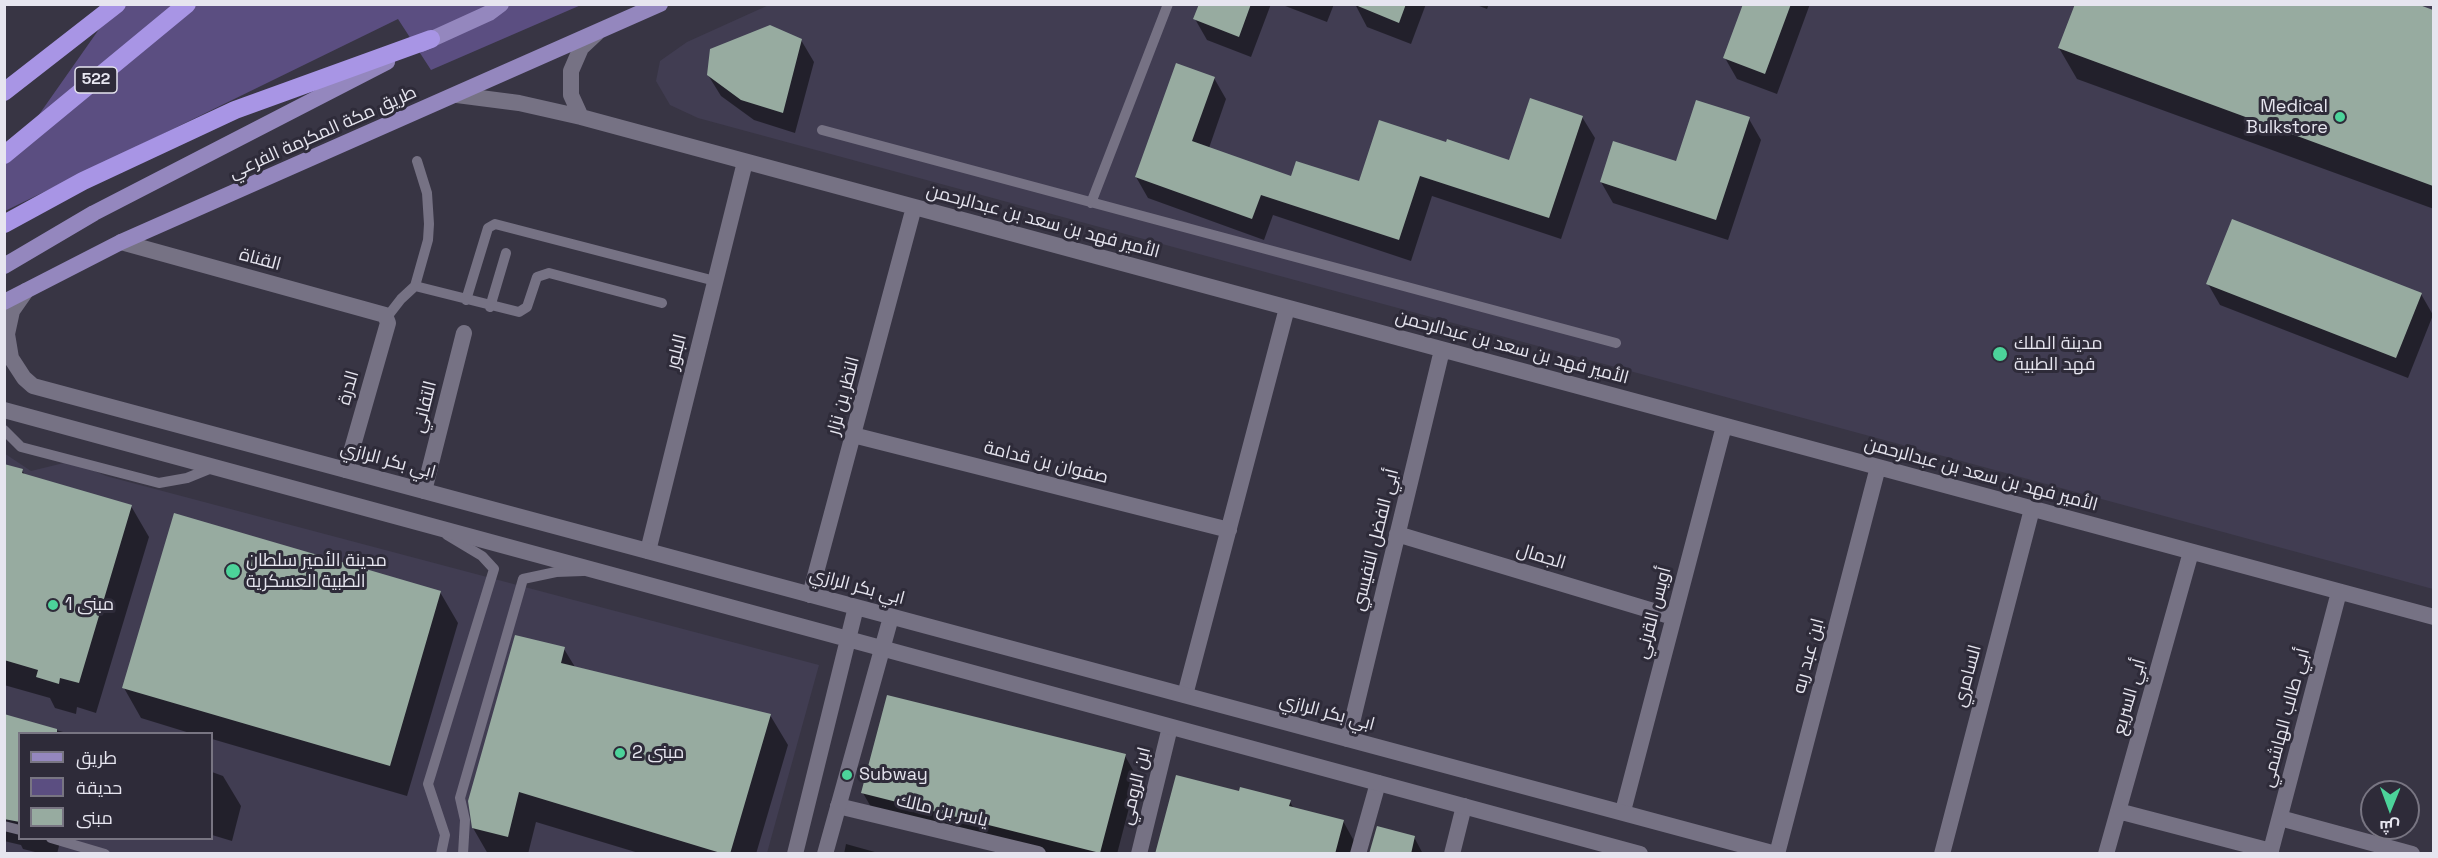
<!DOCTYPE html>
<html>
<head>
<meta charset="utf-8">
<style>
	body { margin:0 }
	#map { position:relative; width:2438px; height:858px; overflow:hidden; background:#383544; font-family:"Space Grotesk",Cairo,sans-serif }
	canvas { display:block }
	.frame { position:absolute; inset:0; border:6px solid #e6e5ef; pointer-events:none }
	.legend { position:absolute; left:18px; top:732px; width:195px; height:108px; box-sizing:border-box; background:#2e2b39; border:2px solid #787582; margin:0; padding:8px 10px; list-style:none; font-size:18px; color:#e6e5ef }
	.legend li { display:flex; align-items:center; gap:12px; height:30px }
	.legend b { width:30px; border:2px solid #787582 }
	.north { position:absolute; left:2360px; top:780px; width:60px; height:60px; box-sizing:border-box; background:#2e2b39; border:2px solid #787582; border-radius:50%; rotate:181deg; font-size:16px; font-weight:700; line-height:24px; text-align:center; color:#e6e5ef }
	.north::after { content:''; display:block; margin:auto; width:21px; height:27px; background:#4cd39a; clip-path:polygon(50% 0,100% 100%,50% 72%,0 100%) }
</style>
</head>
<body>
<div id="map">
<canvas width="2438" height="858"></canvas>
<div class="frame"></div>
<ul class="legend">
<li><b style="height:8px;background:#9487be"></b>طريق</li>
<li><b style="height:16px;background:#5b4e81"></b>حديقة</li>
<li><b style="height:16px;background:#97aba0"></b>مبنى</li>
</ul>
<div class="north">ش</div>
</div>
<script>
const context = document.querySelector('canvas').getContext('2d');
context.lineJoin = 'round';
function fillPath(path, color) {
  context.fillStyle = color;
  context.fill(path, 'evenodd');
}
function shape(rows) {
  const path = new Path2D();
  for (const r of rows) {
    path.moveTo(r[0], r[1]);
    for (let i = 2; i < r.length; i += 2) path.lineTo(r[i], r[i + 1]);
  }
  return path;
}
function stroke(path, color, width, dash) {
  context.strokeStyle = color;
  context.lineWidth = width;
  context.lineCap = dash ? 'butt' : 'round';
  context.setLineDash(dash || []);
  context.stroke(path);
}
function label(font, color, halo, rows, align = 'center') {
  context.font = font + ' "Space Grotesk",Cairo,sans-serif';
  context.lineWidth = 6;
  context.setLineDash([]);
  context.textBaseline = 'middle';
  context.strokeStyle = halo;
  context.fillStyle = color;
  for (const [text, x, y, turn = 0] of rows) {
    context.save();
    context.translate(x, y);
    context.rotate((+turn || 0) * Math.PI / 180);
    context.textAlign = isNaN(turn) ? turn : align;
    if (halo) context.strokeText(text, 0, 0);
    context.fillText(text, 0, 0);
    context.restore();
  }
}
const built = shape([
	[771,4,2433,5,2433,589,698,118,670,105,656,81,660,61,687,42],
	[4,453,31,471,72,461,106,476,819,665,767,853,5,853],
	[20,734,212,734,212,838,20,838]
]);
const green = shape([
	[116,5,581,5,431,70,398,19,5,211,5,163]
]);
const shadow = shape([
	[1200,4,1271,4,1251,57,1207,40,1195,19],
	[1280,4,1334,4,1327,22],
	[1355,4,1426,4,1411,44,1367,27],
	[1474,4,1489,4,1487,9],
	[1745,4,1810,4,1777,94,1737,79,1725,58],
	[2413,4,2434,12,2434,209,2077,79,2059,48],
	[801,40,814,62,795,133,754,120,721,96,708,75],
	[1214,78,1226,99,1209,148,1292,178,1360,183,1447,144,1510,161,1582,117,1595,138,1561,239,1432,196,1411,261,1273,215,1264,240,1148,198,1136,177],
	[1749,119,1761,140,1728,240,1613,203,1601,182,1677,163],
	[2208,284,2421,294,2433,315,2408,378,2220,305],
	[4,466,22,470,25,475,131,506,149,537,96,713,77,707,76,714,55,708,50,698,4,685],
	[440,592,458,623,407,796,212,739,212,734,193,734,141,718,124,688],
	[564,649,575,667,770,715,788,745,756,854,642,854,536,822,528,854,488,854,473,828],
	[4,715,70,734,20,734,20,838,61,838,57,854,43,854,23,849,21,845,4,841],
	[1125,756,1137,777,1117,854,1032,854,875,814,863,793],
	[212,772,223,776,241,806,232,841,212,835],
	[1240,793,1290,802,1294,809,1343,821,1354,841,1351,854,1156,854],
	[1414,837,1423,854,1371,854],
	[846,844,882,854,844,854]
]);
const building = shape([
	[1199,4,1251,4,1239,37,1193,19],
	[1353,4,1406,4,1399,23],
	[1743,4,1791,4,1765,74,1723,58],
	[2075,4,2417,4,2433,10,2433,186,2058,48],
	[770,25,802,39,783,113,741,100,707,75,710,49],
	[1176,63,1215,77,1192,141,1291,176,1296,161,1359,181,1379,120,1446,142,1447,139,1509,160,1530,98,1583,116,1549,218,1420,176,1399,240,1261,195,1252,219,1135,177],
	[1696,100,1750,117,1716,220,1600,182,1613,141,1676,161],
	[2232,219,2422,293,2396,358,2206,284],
	[4,464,23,469,22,473,132,505,79,683,60,678,59,684,36,677,38,670,4,660],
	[174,513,441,591,390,766,122,688],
	[515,635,565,647,561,663,771,714,730,854,724,854,519,792,508,837,472,828,468,801],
	[887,695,1126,754,1100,853,861,793],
	[4,714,57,729,57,734,20,734,20,822,4,819],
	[1176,775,1239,791,1240,787,1291,800,1289,806,1344,820,1335,854,1155,854],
	[1377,826,1415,836,1411,854,1369,854]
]);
const service = shape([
	[822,130,1616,343],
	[1091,203,1168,4],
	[415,286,519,312,527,307,537,277,549,273,662,303],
	[466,300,488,228,495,224,715,281],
	[490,307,506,253],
	[387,317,401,299,415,286,428,240,429,224,427,193,417,161],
	[4,430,21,447,159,483,187,478,214,467],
	[4,826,20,830],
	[51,838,105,854],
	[441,854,445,835,428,784,494,569,482,556,447,535],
	[463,854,465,820,460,798,523,579,556,572,583,571]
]);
const minor = shape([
	[457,95,519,103,581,117,2434,617],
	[581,117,571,95,571,71,581,48,597,33],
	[121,242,385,315,388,323,346,470],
	[853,435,1229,530],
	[424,491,464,333],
	[1397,534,1673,617],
	[648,551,745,162],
	[810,595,914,207],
	[1185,695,1287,308],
	[1348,739,1442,350],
	[838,806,1038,854],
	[1623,811,1724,426],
	[2118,811,2271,851],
	[2280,818,2412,854],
	[1139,854,1170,727],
	[1358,854,1378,783],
	[1452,854,1464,806],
	[1777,854,1878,467],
	[1942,854,2032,509],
	[2106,854,2191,552],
	[2270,854,2339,592]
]);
const tertiary = shape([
	[26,291,12,311,7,334,11,358,24,378,33,386,1776,854],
	[4,410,1640,854],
	[795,854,856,607],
	[825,854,891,617]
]);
const primary = shape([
	[421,44,489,13,501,4],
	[4,266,94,213,387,62],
	[4,302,121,242,660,4]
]);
const motorway = shape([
	[4,92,117,4],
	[4,155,187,4],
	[4,224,83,181,235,110,431,39]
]);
const markers = [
	[2340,117,6,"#4cd39a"],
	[2000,354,8,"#4cd39a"],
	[233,571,8,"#4cd39a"],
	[53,605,6,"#4cd39a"],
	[620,753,6,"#4cd39a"],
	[847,775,6,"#4cd39a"]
];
const shields = [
	[96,80,42]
];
const shieldNames = [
	["522",96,80]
];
const poiNames = [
	["Medical",2328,107,"right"],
	["Bulkstore",2328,128,"right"],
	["مدينة الملك",2014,344],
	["فهد الطبية",2014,365],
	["مدينة الأمير سلطان",246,561],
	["الطبية العسكرية",246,582],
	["مبنى 1",65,605],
	["مبنى 2",632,753],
	["Subway",859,775]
];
const streetNames = [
	["طريق مكة المكرمة الفرعي",323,133,-24],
	["الأمير فهد بن سعد بن عبدالرحمن",1043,222,15],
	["القناة",260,260,15],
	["الأمير فهد بن سعد بن عبدالرحمن",1512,348,15],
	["البلور",677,352,-76],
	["الدرة",349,388,-74],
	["النظر بن نزار",844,396,-75],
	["التفاني",425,407,-76],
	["ابي بكر الرازي",388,461,15],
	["صفوان بن قدامة",1046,463,14],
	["الأمير فهد بن سعد بن عبدالرحمن",1981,475,15],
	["أبي الفضل النفيسي",1376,540,-76],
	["الجمال",1541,557,17],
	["ابي بكر الرازي",857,587,15],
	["أويس القرني",1654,613,-75],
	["ابن عبد ربه",1809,656,-75],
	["السامري",1968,676,-75],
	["أبي السريع",2130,697,-74],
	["ابي بكر الرازي",1327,713,15],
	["أبي طالب الهاشمي",2286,718,-75],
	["ابن الرومي",1136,786,-76],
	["ياسر بن مالك",942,811,13]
];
fillPath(built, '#413d52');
fillPath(green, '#5b4e81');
fillPath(shadow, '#0007');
fillPath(building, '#97aba0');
stroke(service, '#767284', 10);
stroke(minor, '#767284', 16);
stroke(tertiary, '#767284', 16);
stroke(primary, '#9487be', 16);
stroke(motorway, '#a895e5', 18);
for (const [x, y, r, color] of markers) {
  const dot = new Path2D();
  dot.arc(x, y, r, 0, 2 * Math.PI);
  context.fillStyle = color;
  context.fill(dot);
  stroke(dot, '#2e2b39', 2);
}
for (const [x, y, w] of shields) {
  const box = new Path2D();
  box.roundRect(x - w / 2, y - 13, w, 26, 4.5);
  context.fillStyle = '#2e2b39';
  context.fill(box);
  stroke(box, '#e6e5ef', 1.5);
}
label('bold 16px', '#e6e5ef', null, shieldNames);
label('18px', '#e6e5ef', '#2e2b39', poiNames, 'left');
label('18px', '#e6e5ef', '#2e2b39', streetNames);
</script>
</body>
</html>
